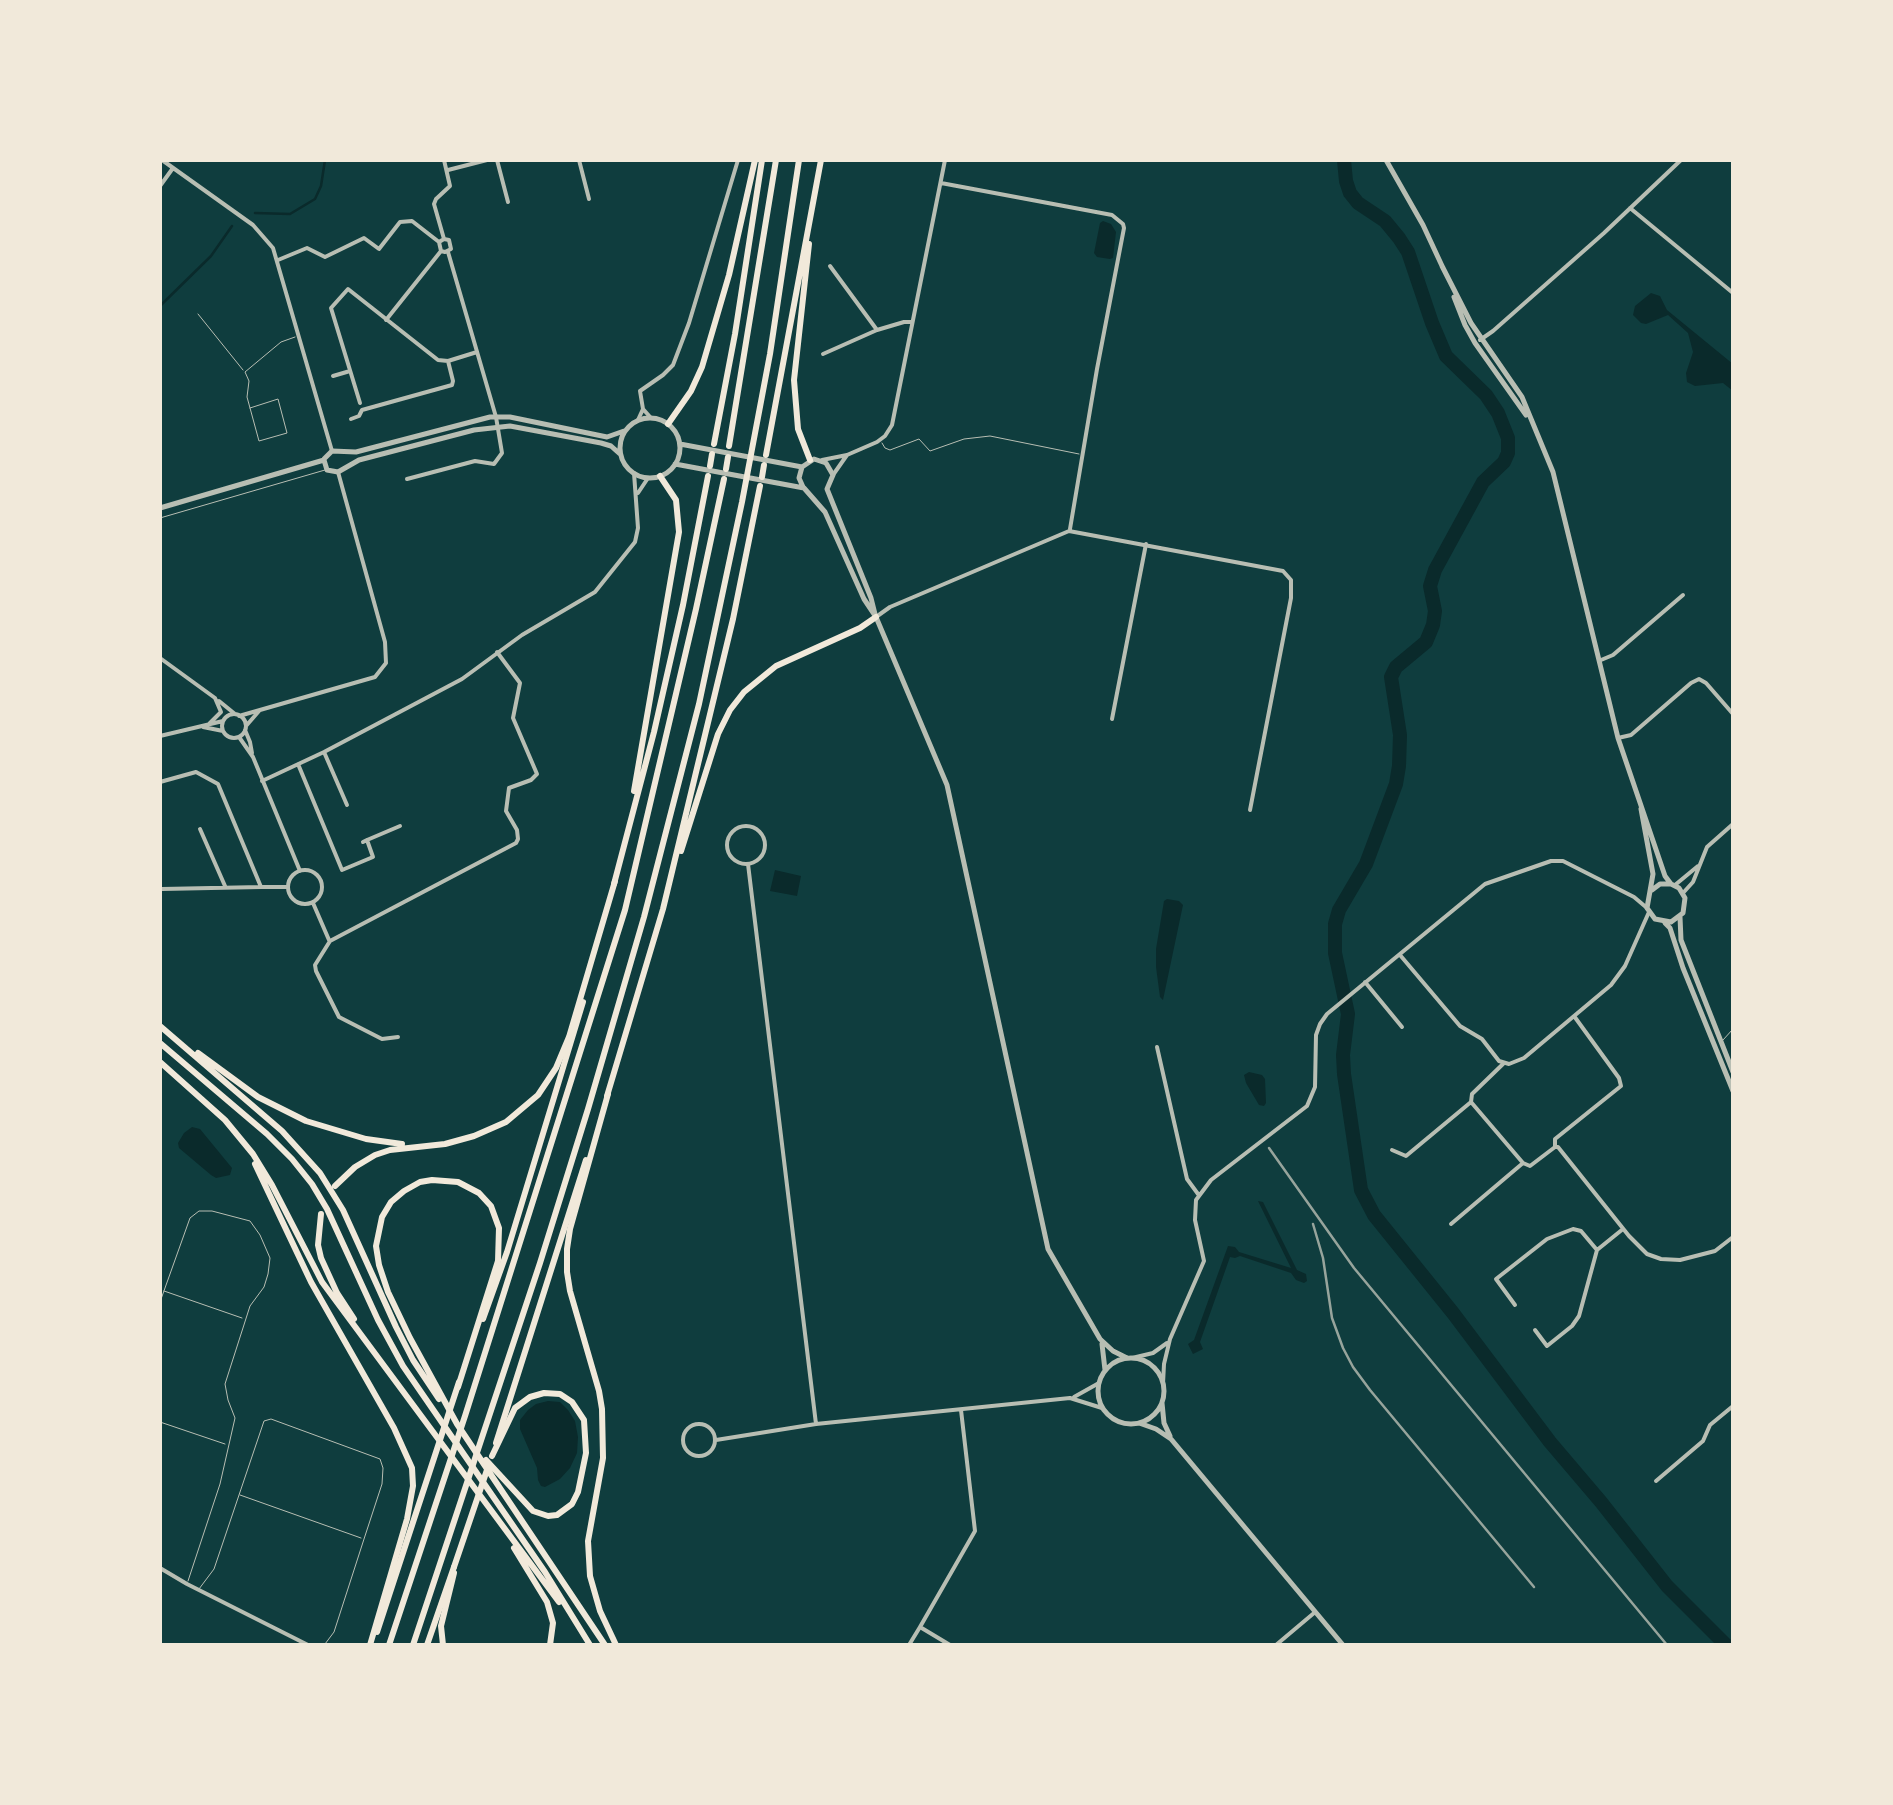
<!DOCTYPE html>
<html>
<head>
<meta charset="utf-8">
<style>
	body { margin:0 }
	#map { position:relative; width:1893px; height:1805px; overflow:hidden; background:#0f3d3e; font-family:"Fira Sans",sans-serif }
	canvas { display:block }
	.frame { position:absolute; inset:0; border:162px solid #f1e9da; pointer-events:none }
</style>
</head>
<body>
<div id="map">
<canvas width="1893" height="1805"></canvas>
<div class="frame"></div>
</div>
<script>
const context = document.querySelector('canvas').getContext('2d');
context.lineJoin = 'round';
function fillPath(path, color) {
  context.fillStyle = color;
  context.fill(path, 'evenodd');
}
function shape(rows) {
  const path = new Path2D();
  for (const r of rows) {
    if (r.length === 3) {
      path.moveTo(r[0] + r[2], r[1]);
      path.arc(r[0], r[1], r[2], 0, 2 * Math.PI);
      continue;
    }
    path.moveTo(r[0], r[1]);
    for (let i = 2; i < r.length; i += 2) path.lineTo(r[i], r[i + 1]);
  }
  return path;
}
function stroke(path, color, width, dash) {
  context.strokeStyle = color;
  context.lineWidth = width;
  context.lineCap = dash ? 'butt' : 'round';
  context.setLineDash(dash || []);
  context.stroke(path);
}
const water = shape([
	[1103,221,1111,224,1116,232,1113,258,1110,259,1097,257,1094,253,1100,223],
	[1651,293,1660,296,1667,310,1733,364,1733,391,1723,383,1695,386,1687,382,1686,373,1693,352,1688,333,1668,315,1646,324,1641,323,1633,315,1635,306],
	[775,870,801,876,797,896,770,891],
	[1167,899,1179,901,1183,905,1163,1000,1160,997,1156,967,1156,949,1164,901],
	[1249,1072,1262,1075,1265,1079,1266,1103,1264,1106,1259,1105,1246,1083,1244,1075],
	[192,1127,200,1129,232,1168,230,1175,216,1178,211,1175,179,1148,178,1143,184,1133],
	[1258,1201,1263,1202,1297,1270,1306,1274,1307,1281,1304,1283,1296,1280,1291,1273,1240,1256,1235,1258,1230,1257,1200,1342,1203,1349,1193,1354,1188,1344,1194,1340,1228,1246,1235,1247,1239,1252,1291,1268],
	[548,1401,560,1402,568,1410,575,1421,578,1437,577,1453,570,1468,560,1479,545,1487,541,1486,538,1480,537,1468,520,1429,520,1420,528,1410,536,1404]
]);
const stream = shape([
	[255,213,290,214,315,199,321,186,325,160],
	[160,306,211,256,232,226]
]);
const river = shape([
	[1344,160,1346,181,1350,193,1358,203,1385,221,1399,238,1408,252,1432,323,1446,356,1486,395,1498,413,1508,438,1508,453,1504,462,1483,482,1435,570,1430,586,1435,611,1433,625,1426,642,1396,667,1391,677,1400,735,1399,766,1396,784,1366,864,1339,910,1335,924,1335,953,1348,1014,1343,1055,1344,1074,1361,1190,1374,1215,1453,1313,1550,1442,1601,1502,1667,1586,1726,1645]
]);
const service = shape([
	[198,314,243,370],
	[250,408,278,399,287,433,259,441,247,397,249,381,245,372,281,342,295,337],
	[882,443,885,448,890,450,919,439,930,451,964,439,990,436,1079,454],
	[160,518,325,470],
	[1723,1040,1733,1029],
	[164,1291,242,1318],
	[160,1302,190,1218,199,1211,212,1211,250,1221,260,1235,270,1258,268,1274,264,1287,250,1306,225,1384,228,1400,235,1418,220,1484,188,1581],
	[160,1422,225,1444],
	[240,1495,361,1538],
	[199,1589,214,1569,264,1421,271,1419,380,1459,383,1468,382,1484,364,1539,334,1632,325,1644,320,1645]
]);
const minor = shape([
	[162,160,253,225,273,248,332,451],
	[444,160,450,186,436,199,434,204,444,239],
	[497,160,508,202],
	[579,160,589,199],
	[448,170,487,160],
	[941,183,1112,215,1123,224,1124,228,1097,369,1070,529],
	[160,186,173,168],
	[1630,208,1733,293],
	[278,260,307,248,325,257,364,238,379,249,400,222,412,221,439,242],
	[830,266,877,330],
	[386,320,441,251,439,242,444,239,449,240,451,249,445,252,441,251],
	[1480,340,1493,331,1604,233,1681,160],
	[823,354,877,330,904,322,912,322],
	[448,361,477,352],
	[333,376,350,371],
	[360,403,331,308,348,289,438,360,448,361],
	[643,409,651,418],
	[351,419,359,416,362,410,452,385,453,381,448,361],
	[638,420,643,409,640,391,663,375,673,365,689,323,738,160],
	[822,460,847,455,877,442,885,436,892,425,945,160],
	[833,475,847,455],
	[407,479,475,461,494,464,502,453,496,417,448,252],
	[638,493,648,478],
	[876,617,890,607,1069,531,1283,571,1291,580,1291,598,1250,810],
	[160,658,215,698,221,712,209,724],
	[1601,660,1613,655,1683,595],
	[219,701,235,714],
	[234,726,12],
	[239,716,375,677,386,663,385,642,338,472],
	[1112,719,1146,544],
	[246,726,259,711],
	[203,727,223,731],
	[245,730,250,742,252,753],
	[160,736,223,721],
	[239,737,253,757,300,871],
	[1618,738,1631,735,1691,683,1699,679,1706,683,1733,714],
	[324,752,347,805],
	[298,764,342,870,373,857,367,840,363,842],
	[262,781,324,752,462,679,522,635,595,592,635,542,638,528,634,473],
	[160,782,196,772,218,784,261,887,288,887],
	[746,845,19],
	[200,829,225,886],
	[367,840,400,826],
	[748,864,816,1424],
	[305,887,17],
	[1675,885,1698,866],
	[162,889,261,887],
	[1683,893,1693,882,1707,847,1733,824],
	[313,903,329,940],
	[1400,955,1460,1026,1482,1039,1499,1061,1509,1064,1524,1058,1611,985,1625,966,1649,912],
	[1365,982,1402,1027],
	[398,1037,382,1039,339,1017,316,971,315,965,330,941,516,843,518,839,517,830,506,811,509,788,531,780,537,774,513,718,520,683,497,652],
	[1157,1047,1187,1179,1198,1194],
	[1471,1102,1523,1163],
	[1555,1147,1558,1147,1629,1236,1647,1254,1661,1259,1680,1260,1715,1251,1733,1237],
	[1392,1150,1406,1156,1471,1102,1472,1094,1503,1064],
	[1451,1224,1523,1163,1530,1166,1555,1147,1555,1139,1621,1086,1619,1078,1574,1016],
	[1515,1305,1496,1279,1547,1239,1573,1229,1581,1231,1597,1250],
	[1535,1330,1547,1346,1572,1326,1579,1316,1597,1250,1623,1229],
	[1132,1358,1153,1353,1167,1343],
	[1163,1384,1164,1364,1170,1339,1204,1261,1195,1220,1196,1200,1211,1180,1307,1106,1315,1087,1316,1035,1320,1024,1327,1014,1485,884,1551,861,1563,861,1634,897,1647,908],
	[1074,1397,1099,1383],
	[699,1440,16],
	[716,1440,816,1424,1070,1398,1102,1408],
	[1656,1481,1703,1441,1710,1425,1733,1406],
	[160,1568,187,1584,308,1645],
	[909,1645,920,1627],
	[950,1645,920,1627,975,1531,961,1410],
	[1276,1645,1314,1613]
]);
const tertiary = shape([
	[1386,160,1423,225,1443,268],
	[1442,266,1471,323,1522,397,1553,472,1618,738,1665,876,1671,884,1679,888,1685,898,1683,913,1671,922,1655,919,1647,908,1653,874,1641,809],
	[1454,297,1465,325,1475,343,1526,415],
	[650,448,30],
	[680,444,802,467,814,459,826,463,833,475,827,489,871,598,875,614],
	[324,459,332,451,356,452,490,417,510,417,607,437,624,431],
	[324,460,327,470,338,472,359,460,474,430,510,426,601,443,611,446,620,454],
	[675,464,804,488,825,512,864,599,876,617,947,785,1048,1249,1100,1339,1113,1351,1127,1358],
	[802,467,799,478,803,487],
	[160,508,324,460],
	[1652,890,1660,884,1671,884],
	[1680,917,1681,940,1733,1072],
	[1665,923,1670,928,1683,968,1733,1091],
	[1102,1344,1105,1370],
	[1131,1391,33],
	[1162,1403,1164,1423,1170,1436],
	[1139,1423,1156,1429,1171,1439,1343,1645]
]);
const primary = shape([
	[809,244,794,380,798,429,810,460],
	[668,424,691,391,702,367,729,275,755,160],
	[714,444,735,334,762,160],
	[766,455,821,160],
	[710,466,712,454],
	[762,477,764,465],
	[634,791,679,532,676,500,660,476],
	[681,851,718,734,730,710,744,692,776,666,860,628,876,617],
	[614,884,654,732,683,605,708,476],
	[607,1096,663,909,733,619,760,486],
	[483,1319,507,1252,583,1002],
	[496,1443,586,1160],
	[454,1567,489,1464],
	[377,1632,459,1382]
]);
const trunk = shape([
	[160,1026,282,1131,320,1173,343,1210,396,1327,413,1360,439,1399],
	[160,1043,267,1134,292,1159,312,1184,327,1209,378,1320,403,1366,545,1572,590,1645],
	[198,1053,258,1097,306,1121,366,1139,402,1144],
	[160,1062,225,1120,253,1154,272,1185,322,1282,559,1602],
	[608,1094,570,1229,567,1249,567,1272,570,1291,599,1391,602,1409,603,1458,588,1541,590,1576,600,1611,616,1645],
	[255,1164,311,1282,394,1428,412,1468,413,1486,407,1519,370,1645],
	[335,1186,355,1167,375,1155,390,1150,445,1144,474,1136,506,1122,538,1095,556,1068,569,1037,615,881],
	[321,1214,318,1245,321,1258,337,1293,354,1319],
	[458,1387,498,1261,499,1228,491,1206,479,1193,458,1182,432,1180,420,1182,404,1191,391,1202,382,1217,376,1246,379,1265,388,1292,410,1338,457,1424,605,1645],
	[486,1460,533,1511,548,1516,557,1515,572,1504,578,1492,586,1453,584,1420,572,1402,560,1394,544,1393,530,1397,515,1408,492,1456],
	[514,1548,547,1602,553,1623,550,1645],
	[443,1645,441,1626,454,1573]
]);
const motorway = shape([
	[729,446,776,160],
	[726,469,728,457],
	[389,1645,465,1416,625,910,696,609,724,479],
	[413,1645,540,1263,588,1109,644,917,699,704,742,502,770,354,799,160],
	[427,1645,454,1567]
]);
const rail = shape([
	[1269,1148,1354,1268,1667,1645],
	[1313,1224,1323,1258,1332,1318,1343,1348,1353,1367,1370,1390,1534,1587]
]);
fillPath(water, '#0a2a2b');
stroke(stream, '#0a2a2b', 2.5);
stroke(river, '#0a2a2b', 14);
stroke(service, '#b8beb3', 1);
stroke(minor, '#b8beb3', 4);
stroke(tertiary, '#b8beb3', 5);
stroke(primary, '#f1e9da', 6);
stroke(trunk, '#f1e9da', 6);
stroke(motorway, '#f1e9da', 6);
stroke(rail, '#97a49c', 2.5);
</script>
</body>
</html>
